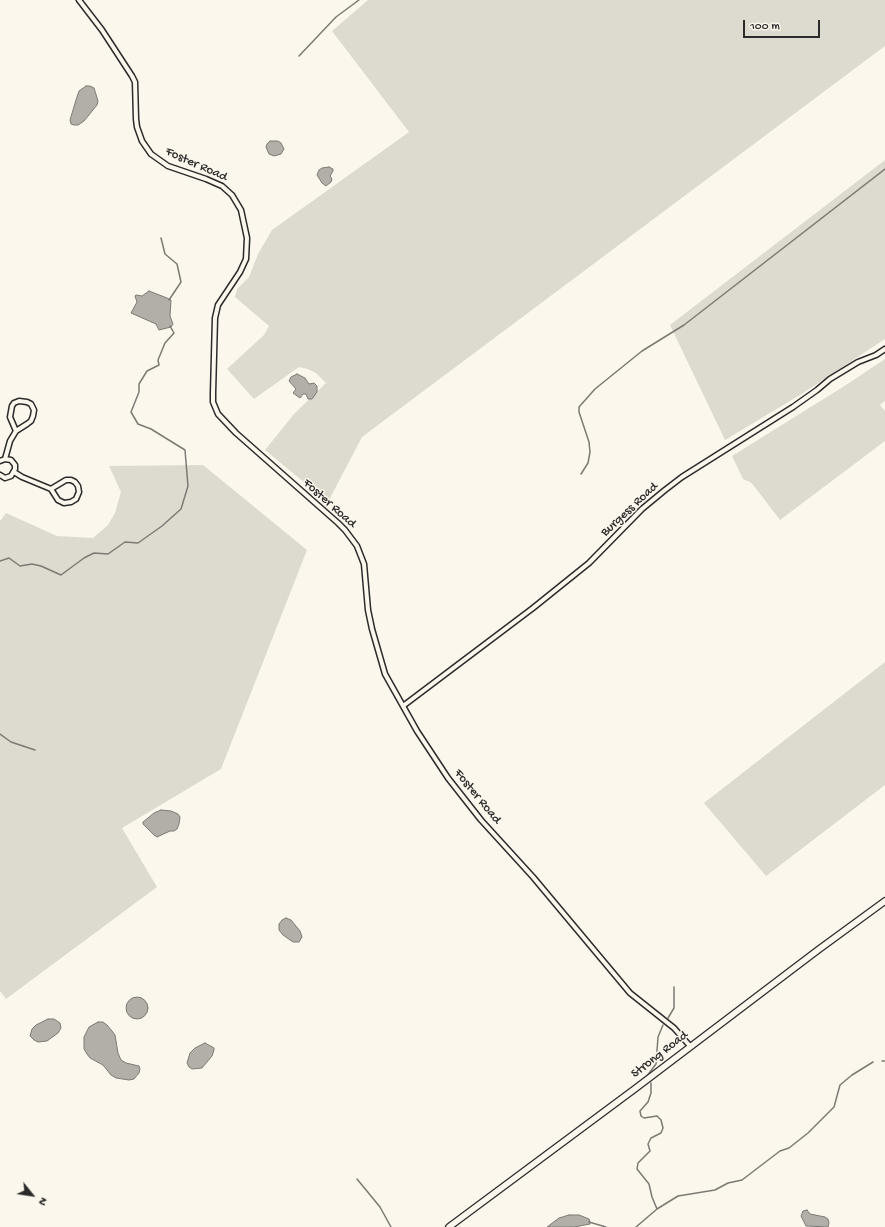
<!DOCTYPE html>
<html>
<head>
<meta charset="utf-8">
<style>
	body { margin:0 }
	#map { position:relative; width:885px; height:1227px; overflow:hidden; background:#fbf7ec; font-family:"Gochi Hand",sans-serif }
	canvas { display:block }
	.north { position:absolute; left:12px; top:1175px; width:40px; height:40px; -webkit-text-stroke:3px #fbf7ec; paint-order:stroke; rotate:120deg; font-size:11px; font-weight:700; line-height:16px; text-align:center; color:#2b2b2b }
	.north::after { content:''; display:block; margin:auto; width:14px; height:18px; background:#2b2b2b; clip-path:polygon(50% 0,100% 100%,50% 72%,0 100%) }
	.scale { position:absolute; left:743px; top:20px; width:77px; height:18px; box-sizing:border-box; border:2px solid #2b2b2b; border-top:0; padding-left:5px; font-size:12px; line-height:14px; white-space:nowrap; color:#2b2b2b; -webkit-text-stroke:3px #fbf7ec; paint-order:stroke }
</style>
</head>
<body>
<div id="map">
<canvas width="885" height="1227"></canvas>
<div class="north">N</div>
<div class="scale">100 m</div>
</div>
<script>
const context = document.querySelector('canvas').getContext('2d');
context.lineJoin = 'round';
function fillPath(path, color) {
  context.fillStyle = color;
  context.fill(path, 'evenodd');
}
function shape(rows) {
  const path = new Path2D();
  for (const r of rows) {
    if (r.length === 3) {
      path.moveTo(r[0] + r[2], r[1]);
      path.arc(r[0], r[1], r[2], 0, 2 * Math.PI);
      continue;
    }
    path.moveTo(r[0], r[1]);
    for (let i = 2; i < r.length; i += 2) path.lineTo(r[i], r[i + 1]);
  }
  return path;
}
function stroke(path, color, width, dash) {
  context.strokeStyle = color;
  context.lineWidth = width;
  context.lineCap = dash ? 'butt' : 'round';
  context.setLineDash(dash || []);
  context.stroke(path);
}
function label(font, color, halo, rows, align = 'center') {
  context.font = font + ' "Gochi Hand",sans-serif';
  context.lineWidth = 3;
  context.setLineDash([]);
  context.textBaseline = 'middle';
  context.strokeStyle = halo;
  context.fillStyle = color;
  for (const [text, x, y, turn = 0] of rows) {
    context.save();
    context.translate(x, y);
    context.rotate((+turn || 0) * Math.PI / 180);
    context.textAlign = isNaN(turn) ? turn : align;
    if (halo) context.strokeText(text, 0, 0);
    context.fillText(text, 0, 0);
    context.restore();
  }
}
const green = shape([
	[368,0,885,0,885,46,362,437,328,502,265,450,294,414,326,383,316,373,308,369,299,367,254,399,227,369,264,335,269,326,235,297,237,289,249,277,258,254,272,230,409,132,332,31],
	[885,160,885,339,800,395,725,440,670,325],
	[885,359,885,401,880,405,885,411,885,441,780,520,754,486,750,482,743,479,732,456,846,385],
	[203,465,307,550,221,769,122,828,157,887,6,999,0,991,0,521,6,513,57,536,93,538,108,525,115,513,121,492,109,466],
	[885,662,885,785,766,876,704,803]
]);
const water = shape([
	[86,86,90,86,94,88,98,101,97,105,84,121,78,125,74,125,71,124,70,120,76,100,79,91,86,86],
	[270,141,278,141,281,143,284,149,281,154,274,156,269,154,266,147,267,144,270,141],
	[329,167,333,169,333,171,330,176,332,179,331,182,326,186,322,183,317,175,319,170,322,168,329,167],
	[149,291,167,298,171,300,170,316,173,324,171,327,159,330,156,324,131,313,137,302,135,296,136,295,142,296,149,291],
	[297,374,305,378,309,384,314,383,317,386,317,392,312,399,308,399,306,394,303,394,300,398,293,393,296,389,289,381,291,377,297,374],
	[161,810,171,811,178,814,180,817,179,824,177,829,174,831,170,831,157,837,154,835,143,824,143,822,154,813,161,810],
	[286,918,291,920,300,931,302,937,299,942,293,942,283,935,279,930,279,924,282,920,286,918],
	[137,1008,11],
	[48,1019,54,1019,60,1023,61,1028,58,1033,47,1041,38,1042,34,1040,30,1036,32,1029,36,1025,48,1019],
	[98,1022,103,1022,107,1025,112,1031,115,1035,118,1053,121,1060,126,1063,139,1066,140,1069,139,1073,134,1079,129,1080,116,1078,111,1075,103,1065,90,1058,87,1054,84,1049,84,1037,89,1027,98,1022],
	[205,1043,214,1048,214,1050,212,1056,202,1068,192,1069,189,1067,187,1063,190,1053,195,1048,205,1043],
	[807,1210,810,1214,825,1217,828,1219,829,1223,828,1227,806,1226,801,1216,803,1211,807,1210],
	[569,1215,579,1215,589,1219,590,1222,590,1224,574,1227,547,1227,559,1218,569,1215]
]);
const stream = shape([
	[299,56,336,17,359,0],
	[161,238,165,254,177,264,181,282,169,300],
	[581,474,588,463,590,452,589,442,579,412,579,407,595,389,642,351,684,325,885,169],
	[0,561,9,558,20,566,32,564,41,566,61,575,84,558,94,553,108,554,125,542,138,543,162,526,181,509,188,486,185,450,151,429,138,424,131,412,139,392,139,384,147,371,159,365,158,360,165,343,174,333,170,326],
	[0,734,11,742,35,750],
	[668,1018,674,1008,674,987],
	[882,1061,885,1061],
	[647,1076,656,1064,658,1037,663,1025],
	[651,1083,651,1093,648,1102,640,1111,641,1116,644,1118,657,1116,661,1120,663,1128,661,1133,651,1138,648,1144,650,1151,638,1163,637,1169,649,1184,652,1197,657,1209],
	[357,1179,380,1207,391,1227],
	[589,1222,606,1227],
	[636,1227,657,1209,678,1196,715,1190,728,1183,742,1180,780,1151,789,1148,808,1133,834,1107,840,1085,852,1075,873,1062]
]);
const minor = shape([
	[79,0,102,30,132,76,135,82,136,119,137,127,142,141,151,154,168,166,206,179,222,186,232,195,241,210,247,238,246,259,240,272,218,305,215,318,213,393,213,402,218,414,236,433,338,523,345,530,357,546,364,564,368,610,372,629,385,674,417,731,448,778,481,820,533,877,630,993,674,1028,690,1046],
	[5,459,10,441,16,431,27,424,31,421,33,416,34,410,31,404,27,402,19,401,14,403,12,406,10,417,16,431],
	[0,461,5,459,11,460,15,465,15,469,11,476,5,478,0,475],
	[14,472,22,477,51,489,66,480,71,480,75,482,78,486,79,492,76,499,71,502,64,503,58,500,51,489],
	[403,706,533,608,589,563,642,509,665,490,682,477,793,407,817,390,830,379,858,362,876,355,885,349]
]);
const tertiary = shape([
	[449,1227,636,1088,818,950,885,901]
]);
const streetNames = [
	["Foster Road",196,165,24],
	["Foster Road",329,504,42],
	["Burgess Road",630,510,-43],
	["Foster Road",477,797,51],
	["Strong Road",660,1055,-38]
];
fillPath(green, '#dddad0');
fillPath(water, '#b1afa7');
stroke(water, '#7b7a75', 1);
stroke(stream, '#7b7a75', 1.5);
stroke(minor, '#2b2b2b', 7);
stroke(tertiary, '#2b2b2b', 8);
stroke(minor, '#fbf7ec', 4);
stroke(tertiary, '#fbf7ec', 5.5);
label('13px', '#2b2b2b', '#fbf7ec', streetNames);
</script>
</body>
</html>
